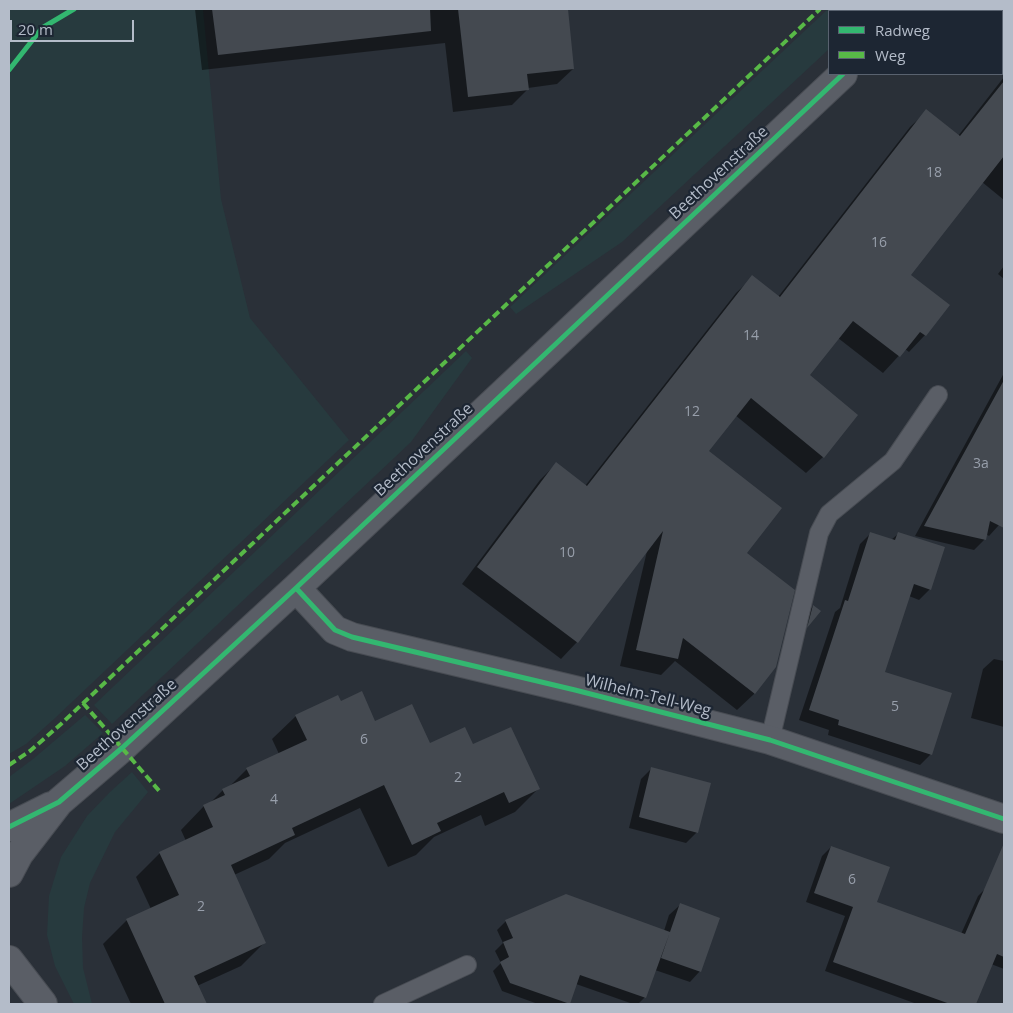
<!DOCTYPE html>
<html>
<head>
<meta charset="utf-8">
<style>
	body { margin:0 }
	#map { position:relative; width:1013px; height:1013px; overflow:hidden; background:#2a3038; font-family:"Open Sans",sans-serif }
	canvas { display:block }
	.frame { position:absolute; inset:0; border:10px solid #b4bcc9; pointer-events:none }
	.legend { position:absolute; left:828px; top:10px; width:175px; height:65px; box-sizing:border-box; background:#1d2633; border:1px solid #59626f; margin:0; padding:6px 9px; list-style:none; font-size:15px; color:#b4bcc9 }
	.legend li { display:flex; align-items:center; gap:10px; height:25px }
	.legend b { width:25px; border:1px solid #59626f }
	.scale { position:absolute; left:10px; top:20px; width:124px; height:22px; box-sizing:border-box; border:2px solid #b4bcc9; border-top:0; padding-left:6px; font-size:15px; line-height:18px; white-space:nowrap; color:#b4bcc9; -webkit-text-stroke:4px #1d2633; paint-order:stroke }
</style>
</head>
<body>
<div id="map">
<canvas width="1013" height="1013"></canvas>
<div class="frame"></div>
<ul class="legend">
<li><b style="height:6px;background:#33b770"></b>Radweg</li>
<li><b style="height:6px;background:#58b947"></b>Weg</li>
</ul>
<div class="scale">20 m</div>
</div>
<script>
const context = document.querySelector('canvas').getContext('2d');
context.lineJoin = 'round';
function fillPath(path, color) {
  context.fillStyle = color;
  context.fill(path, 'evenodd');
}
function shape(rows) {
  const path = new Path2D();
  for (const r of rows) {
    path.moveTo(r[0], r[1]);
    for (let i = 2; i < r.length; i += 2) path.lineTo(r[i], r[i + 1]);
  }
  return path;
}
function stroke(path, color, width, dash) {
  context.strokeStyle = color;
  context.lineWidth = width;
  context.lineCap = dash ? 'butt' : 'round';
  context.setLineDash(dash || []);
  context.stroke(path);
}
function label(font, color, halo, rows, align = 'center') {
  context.font = font + ' "Open Sans",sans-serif';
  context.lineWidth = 4.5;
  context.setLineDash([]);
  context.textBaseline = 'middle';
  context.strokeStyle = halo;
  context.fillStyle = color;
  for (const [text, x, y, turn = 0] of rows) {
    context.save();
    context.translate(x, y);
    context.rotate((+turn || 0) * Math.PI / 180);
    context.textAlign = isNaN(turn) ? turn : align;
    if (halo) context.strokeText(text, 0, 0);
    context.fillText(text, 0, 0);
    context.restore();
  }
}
const green = shape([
	[9,9,203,9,221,199,250,318,349,440,54,719,26,744,9,754],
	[828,9,872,9,870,11,829,11,829,49,622,242,516,314,510,307],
	[466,351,472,358,411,442,112,724,94,705],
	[85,715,103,733,65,766,9,804,9,777,33,759],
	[132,772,148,792,115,832,90,883,84,908,82,937,83,968,92,1004,74,1004,55,966,47,935,49,896,61,857,87,816,110,792]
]);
const shadow = shape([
	[195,9,566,9,573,69,557,84,528,88,528,89,512,105,453,112,445,43,202,70],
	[1004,77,1004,200,982,182,910,275,949,305,925,335,909,352,905,349,883,373,838,338,808,376,856,415,823,457,806,473,735,415,707,451,745,553,775,667,754,694,737,710,675,661,661,675,620,666,647,551,577,642,561,659,462,584,540,480,556,464,585,486,736,293,753,277,778,297,910,127,927,111,958,136],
	[1004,266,1004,279,998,274],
	[1004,373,1004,515,999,525,989,536,986,534,984,540,974,550,915,536],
	[870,534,891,540,898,534,930,589,919,600,909,596,884,673,950,694,930,755,920,765,828,735,829,730,799,720,835,612,840,608,860,544],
	[813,606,819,611,798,636,803,617],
	[994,659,1004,661,1004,727,971,718,983,669],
	[341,702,374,723,430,745,473,745,539,788,515,812,485,826,481,815,434,837,416,855,388,867,360,808,285,843,269,859,234,875,265,942,241,966,197,986,205,1004,131,1004,103,944,127,920,151,909,136,877,160,853,186,841,181,830,204,806,209,804,223,790,228,788,247,769,279,754,272,739,296,716],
	[652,768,697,832,686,843,629,828,641,779],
	[831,847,876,903,961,934,978,896,987,887,1004,893,1004,969,991,964,974,1004,917,1004,825,971,845,916,806,902,822,856],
	[566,895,664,931,669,915,680,905,700,971,690,982,655,970,645,997,638,1004,633,1004,576,984,568,1004,538,1004,502,991,493,971,501,963,495,951,503,943,497,930,506,921]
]);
const building = shape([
	[212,9,430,9,431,31,218,55],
	[458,9,568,9,574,69,527,74,529,90,468,97],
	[1004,81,1004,156,911,275,950,305,926,336,920,332,900,357,853,321,810,375,858,415,824,458,751,398,709,451,782,508,747,553,795,590,776,667,755,694,683,638,678,659,636,650,663,531,578,643,477,567,556,462,587,486,752,275,780,297,926,109,960,136],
	[1004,380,1004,528,990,521,986,540,924,526],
	[870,532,895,540,898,532,945,547,931,590,914,584,885,672,952,693,932,755,838,725,839,720,809,710,845,600,848,601],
	[813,605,821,611,807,628],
	[362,691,375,721,412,704,430,743,465,727,473,744,511,727,540,789,509,803,504,792,437,823,441,831,412,845,384,785,292,828,295,835,231,865,266,943,194,976,207,1004,165,1004,126,919,179,895,159,852,213,827,203,805,225,795,222,789,250,776,246,768,307,740,295,715,338,695,341,701],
	[651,767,711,783,698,833,639,817],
	[1004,843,1004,957,997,954,976,1004,950,1004,833,962,853,907,814,893,831,846,890,867,877,902,965,934],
	[566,894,670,932,646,998,580,975,570,1004,510,983,500,962,509,957,503,942,513,938,505,920],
	[680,903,720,918,701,972,661,958]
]);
const lane = shape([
	[770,740,819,533,829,514,893,461,938,395],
	[383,1004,467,965]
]);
const street = shape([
	[909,11,912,9],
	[296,588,335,630,352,637,575,690,770,740,1004,819],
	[9,827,51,806],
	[9,873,19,854,59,802,122,748,296,588,843,74],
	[9,960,43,1004]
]);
const quiet = shape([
	[83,703,161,793],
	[9,765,30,751,61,724,820,9]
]);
const cycleway = shape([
	[9,70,42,28,74,9],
	[296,588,335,630,352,637,575,690,770,740,1004,819],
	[9,827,59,802,122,748,296,588,843,74]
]);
const numberNames = [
	["18",934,173],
	["16",879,243],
	["14",751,336],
	["12",692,412],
	["3a",981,464],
	["10",567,553],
	["5",895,707],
	["6",364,740],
	["2",458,778],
	["4",274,800],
	["6",852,880],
	["2",201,907]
];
const streetNames = [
	["Beethovenstraße",719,173,-43],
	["Beethovenstraße",424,450,-43],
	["Wilhelm-Tell-Weg",648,696,14],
	["Beethovenstraße",127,725,-42]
];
fillPath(green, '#273a3e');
fillPath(shadow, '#0007');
fillPath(building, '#444950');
stroke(lane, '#484c53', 20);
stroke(street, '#484c53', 30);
stroke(lane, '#5a5e66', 18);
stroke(street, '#5a5e66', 28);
stroke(quiet, '#58b947', 4, [8, 4]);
stroke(cycleway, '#33b770', 5);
label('14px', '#989fab', null, numberNames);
label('16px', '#b4bcc9', '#1d2633', streetNames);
</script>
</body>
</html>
